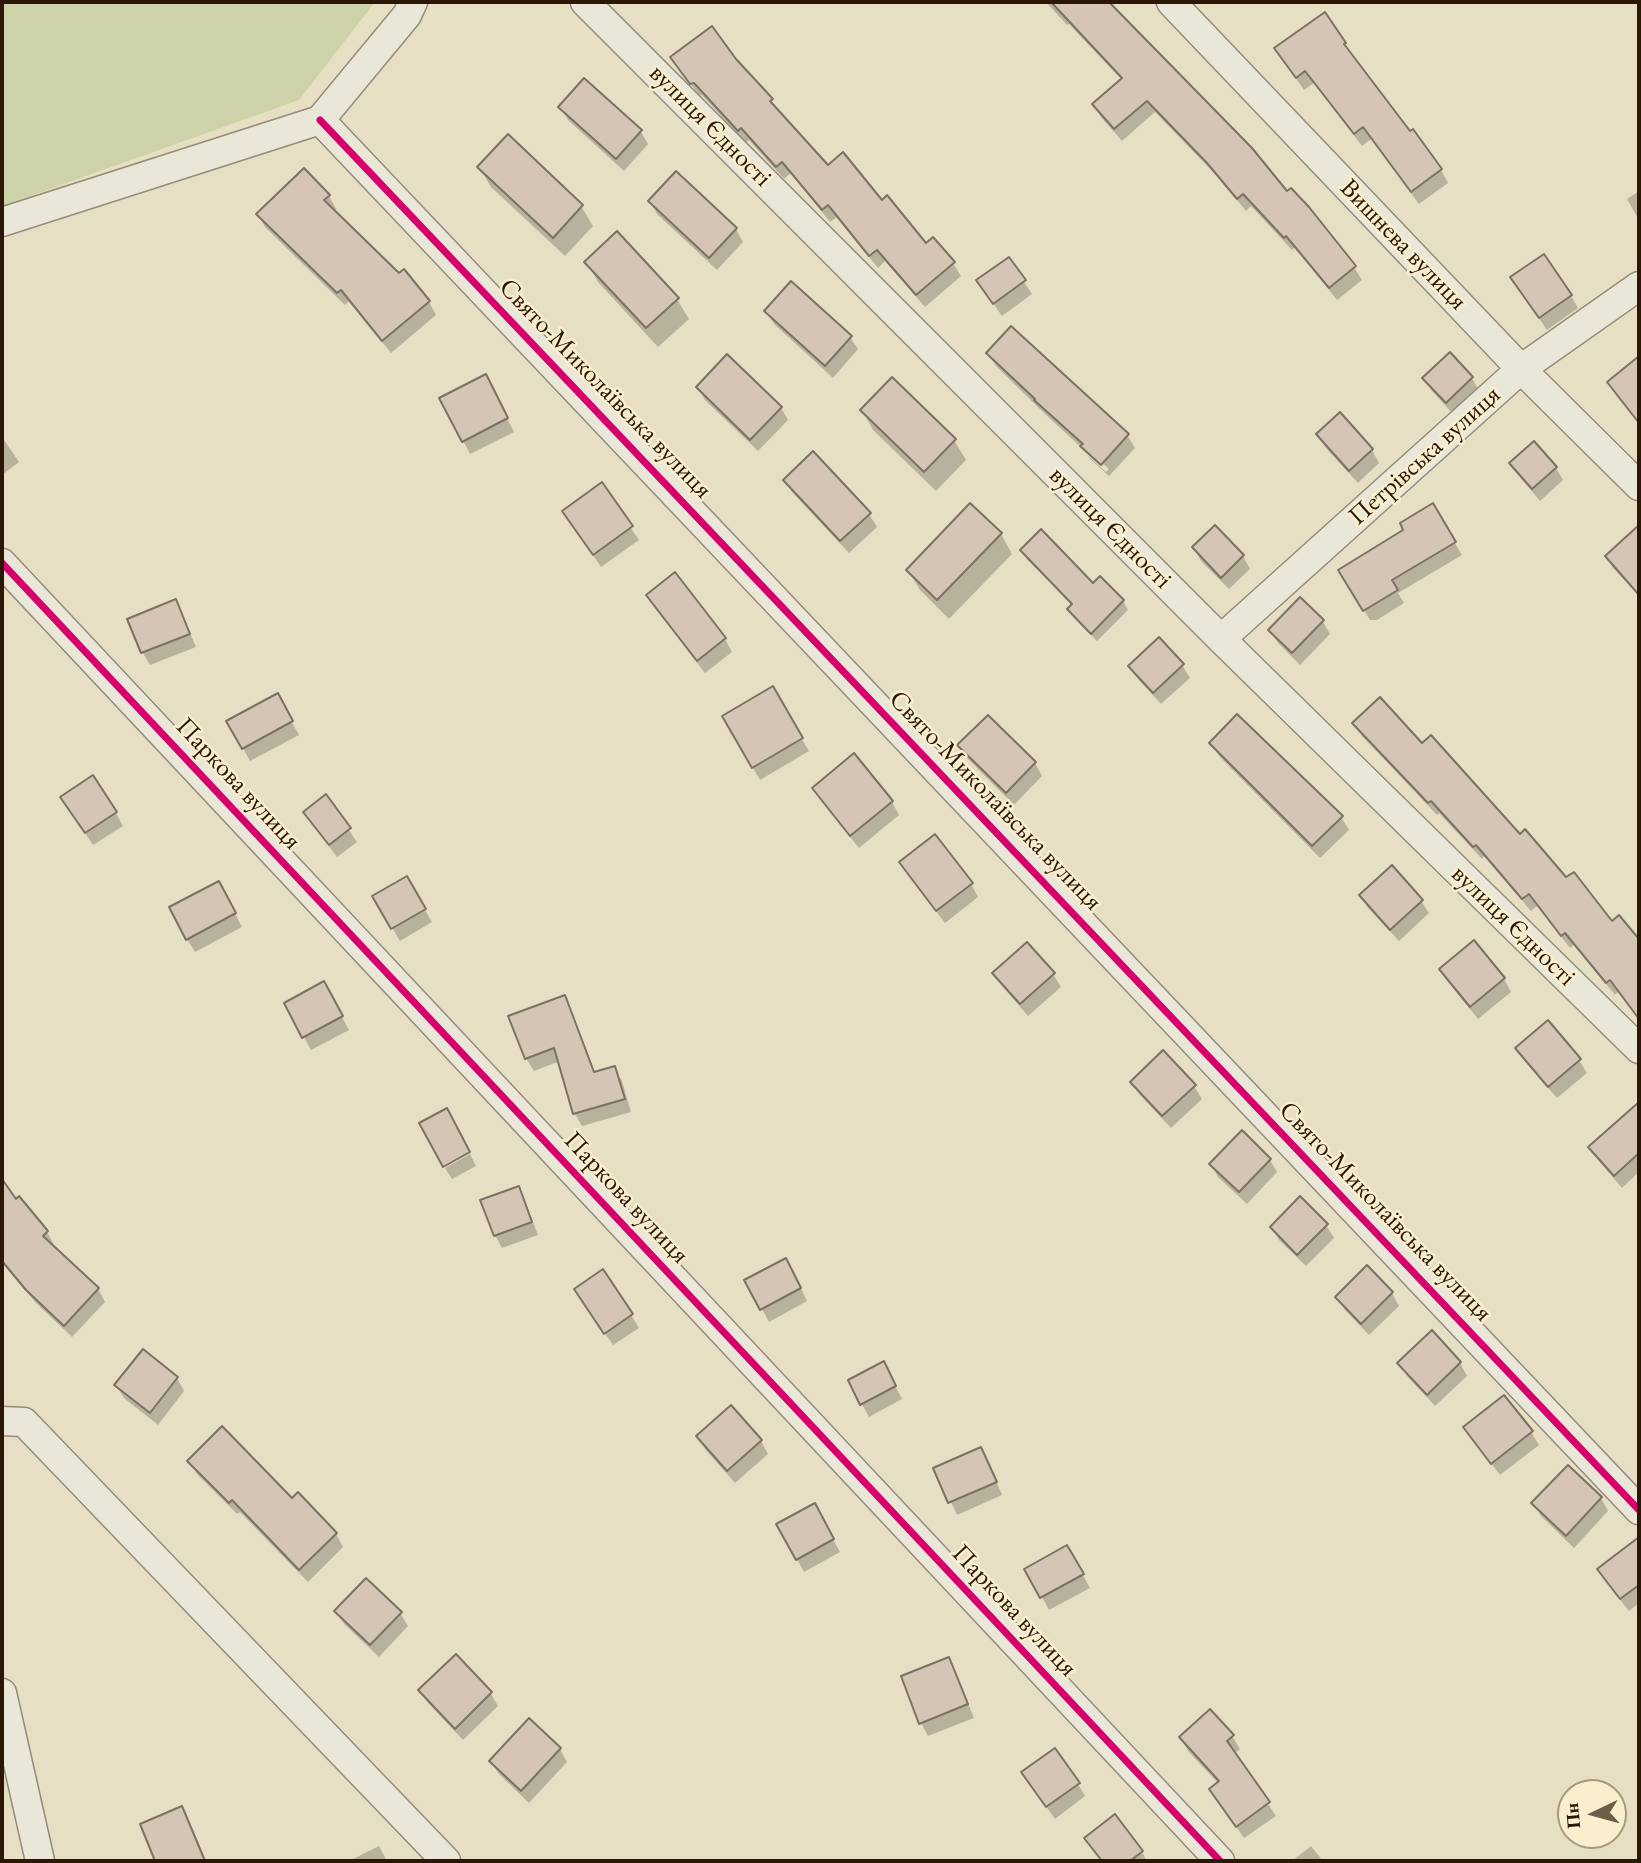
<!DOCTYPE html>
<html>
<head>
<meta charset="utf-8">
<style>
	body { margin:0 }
	#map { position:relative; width:1641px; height:1863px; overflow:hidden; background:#e7dfc4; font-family:"EB Garamond",serif }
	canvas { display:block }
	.frame { position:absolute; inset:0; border:4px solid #2c1707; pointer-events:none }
	.north { position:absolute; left:1557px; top:1779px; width:70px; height:70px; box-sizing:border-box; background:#f9efcf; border:2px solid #a7997f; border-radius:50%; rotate:265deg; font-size:19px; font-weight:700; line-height:28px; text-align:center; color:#2c1707 }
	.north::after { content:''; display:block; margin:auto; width:24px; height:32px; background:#6d5d49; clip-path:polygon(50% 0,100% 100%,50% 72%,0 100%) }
</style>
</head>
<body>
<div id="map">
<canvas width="1641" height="1863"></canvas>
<div class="frame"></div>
<div class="north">Пн</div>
</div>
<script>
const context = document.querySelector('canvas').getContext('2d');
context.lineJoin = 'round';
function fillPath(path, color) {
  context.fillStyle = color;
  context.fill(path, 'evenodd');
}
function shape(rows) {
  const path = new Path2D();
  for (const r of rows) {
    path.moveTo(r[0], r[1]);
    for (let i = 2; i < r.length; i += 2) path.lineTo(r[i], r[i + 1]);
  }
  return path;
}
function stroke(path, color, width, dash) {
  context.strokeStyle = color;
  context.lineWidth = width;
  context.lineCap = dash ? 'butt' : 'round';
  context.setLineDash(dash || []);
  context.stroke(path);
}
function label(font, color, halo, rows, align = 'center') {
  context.font = font + ' "EB Garamond",serif';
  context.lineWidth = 5;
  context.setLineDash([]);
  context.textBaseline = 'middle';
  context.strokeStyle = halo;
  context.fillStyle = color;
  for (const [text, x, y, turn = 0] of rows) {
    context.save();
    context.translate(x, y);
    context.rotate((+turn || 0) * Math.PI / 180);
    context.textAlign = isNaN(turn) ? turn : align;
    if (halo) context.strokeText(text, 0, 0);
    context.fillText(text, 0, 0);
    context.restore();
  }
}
const green = shape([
	[2,2,375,2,299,100,2,206]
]);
const shadow = shape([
	[1046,2,1104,2,1110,13,1287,194,1308,208,1354,267,1362,280,1337,300,1295,247,1292,250,1251,206,1246,211,1217,176,1155,112,1122,141,1101,117,1094,104,1122,80,1069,24,1067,25],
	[1344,44,1351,57,1441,170,1448,183,1419,204,1371,139,1362,146,1314,83,1304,90,1284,61],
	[672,57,735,60,771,100,779,112,828,167,882,202,926,246,953,263,961,276,925,307,885,261,878,268,837,217,830,222,791,173,784,179,749,140,746,143,702,95,699,96],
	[584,81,641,132,648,144,624,171,568,120,561,108],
	[479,167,581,206,593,226,565,256,491,187],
	[676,173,736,229,743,242,717,270,657,214,650,201],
	[1639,191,1639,220,1627,199],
	[329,196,336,209,333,212,399,275,404,271,429,302,436,315,391,353,349,301,345,305,265,227,258,214],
	[1009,259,1032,294,1002,316,986,293],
	[587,262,677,299,689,319,658,347,598,282],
	[1520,290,1571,296,1578,308,1547,330],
	[766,311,850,337,858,349,833,378,774,324],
	[988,353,1127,435,1135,448,1109,476,1090,459,1087,455,1106,472,1109,469,1086,449,1086,453,1084,450,1044,413,996,366],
	[1639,358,1639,424,1616,395,1609,382],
	[1472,378,1479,391,1454,415,1432,391,1425,379],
	[698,388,781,408,788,420,758,451,705,400],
	[492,389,514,432,470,454,441,399],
	[862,410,954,440,966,460,936,491,873,430],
	[1318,434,1372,450,1379,463,1358,483,1325,447],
	[2,437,19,462,2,475],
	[1511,463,1556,468,1563,480,1540,501,1519,476],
	[785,480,869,514,877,527,849,553,793,493],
	[601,485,639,540,601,567,564,512],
	[1432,505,1462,555,1398,593,1404,603,1377,620,1370,620,1340,570,1406,530],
	[1215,528,1243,556,1250,569,1229,589,1201,561,1194,548],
	[1001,534,1012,554,949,619,920,590,908,570],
	[1631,534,1639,543,1639,589,1636,592,1613,568,1607,556],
	[1022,550,1093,585,1100,578,1123,601,1128,610,1097,641,1074,618,1069,609,1073,606,1027,559],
	[675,574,725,639,732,652,705,673,655,608,648,595],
	[1300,600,1323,622,1330,634,1300,665,1278,643,1270,630],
	[175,602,182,614,196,647,150,665,143,653,129,620],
	[1182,665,1190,678,1161,704,1138,679,1130,666],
	[772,689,809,751,760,780,724,717],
	[277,696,299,735,250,761,229,722],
	[988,717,1035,763,1042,776,1014,805,967,758,959,746],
	[1354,724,1422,745,1611,923,1619,917,1639,942,1639,1019,1619,991,1615,995,1574,945,1570,948,1537,906,1531,911,1484,856,1482,859,1439,813,1437,815,1362,736],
	[1211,743,1341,817,1349,830,1320,858,1219,756],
	[854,756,892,802,899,815,859,848,821,801,814,788],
	[326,797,357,842,337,857,313,825,306,812],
	[70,810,116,813,123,826,93,845],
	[901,863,971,884,978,897,945,923,908,875],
	[406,878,432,922,400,941,374,897],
	[226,896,242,927,195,952,187,939],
	[1361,896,1421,901,1429,913,1399,941,1368,908],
	[1441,969,1504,979,1511,992,1478,1019,1448,982],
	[995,973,1053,974,1061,987,1028,1016,1002,986],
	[324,983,349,1030,311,1050,286,1004],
	[564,997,571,1010,595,1073,614,1068,622,1081,631,1112,582,1126,575,1114,560,1061,534,1071,526,1058],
	[1517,1049,1579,1060,1587,1073,1557,1098,1525,1061],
	[1132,1082,1194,1086,1202,1099,1171,1128,1140,1095],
	[1634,1109,1639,1115,1639,1172,1622,1188,1598,1160,1590,1148],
	[470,1154,476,1166,452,1179,445,1168],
	[1270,1160,1277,1172,1247,1204,1218,1177,1211,1164],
	[2,1182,16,1201,47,1232,54,1245,52,1247,98,1289,105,1302,72,1337,36,1303,2,1263],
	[518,1188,525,1201,538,1235,502,1248,495,1235],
	[1326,1225,1334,1238,1306,1266,1279,1240,1272,1227],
	[1367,1268,1392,1293,1399,1306,1369,1335,1345,1310,1337,1297],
	[793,1273,807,1301,769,1322,747,1281],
	[584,1302,631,1315,639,1328,613,1345],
	[1432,1333,1460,1363,1467,1376,1435,1406,1407,1376,1399,1363],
	[890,1376,902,1399,869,1417,862,1404],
	[177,1378,184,1391,158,1425,124,1398,116,1385],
	[1466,1427,1531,1432,1539,1445,1500,1475,1473,1440],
	[698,1437,761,1441,768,1454,735,1483,705,1449],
	[189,1461,292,1500,298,1495,336,1534,343,1547,308,1582,240,1512,237,1514,197,1474],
	[988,1462,1002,1495,957,1515,936,1469],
	[1568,1467,1601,1498,1608,1511,1574,1548,1541,1516,1534,1504],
	[814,1505,840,1552,804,1572,778,1525],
	[1634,1543,1639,1549,1639,1603,1629,1611,1606,1582,1599,1570],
	[1067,1547,1090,1588,1049,1610,1027,1569],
	[336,1611,400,1613,408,1626,379,1657,344,1624],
	[456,1656,491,1694,498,1706,463,1740,428,1703,420,1690],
	[948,1659,956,1672,974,1718,928,1736,921,1723,903,1677],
	[530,1721,560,1749,567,1762,529,1803,499,1774,491,1761],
	[1232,1736,1240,1749,1234,1754,1276,1816,1244,1838,1219,1802,1219,1784,1188,1751,1181,1738],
	[1078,1784,1085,1796,1055,1819,1031,1785],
	[182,1808,189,1821,206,1861,157,1861,142,1825],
	[1086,1839,1142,1852,1147,1861,1101,1861],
	[379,1846,387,1861,349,1861],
	[1311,1846,1323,1861,1292,1861]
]);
const building = shape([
	[1051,2,1109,2,1252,148,1287,191,1291,188,1309,207,1356,266,1329,288,1286,236,1284,238,1243,194,1237,199,1207,163,1147,101,1114,129,1092,104,1122,78,1051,2],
	[1325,12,1346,43,1344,44,1410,131,1413,129,1442,169,1411,192,1363,127,1354,134,1305,71,1296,78,1274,48,1325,12],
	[712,26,736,59,773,99,770,101,828,165,843,152,882,200,887,195,926,243,933,237,955,262,916,295,877,250,869,256,828,205,822,210,782,162,776,167,741,128,738,131,694,83,690,84,670,57,712,26],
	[584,78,642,130,616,159,558,107,584,78],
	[508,134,583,205,553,238,477,167,508,134],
	[304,168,330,195,324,200,399,273,404,269,430,301,382,341,341,290,337,293,256,214,304,168],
	[676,171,737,228,709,258,648,201,676,171],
	[617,231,679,298,646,328,584,262,617,231],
	[1544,254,1572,295,1539,318,1510,277,1544,254],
	[1009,257,1026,280,993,304,976,280,1009,257],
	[791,281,852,336,825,366,764,311,791,281],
	[1011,326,1129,434,1101,465,1080,446,1083,444,1034,400,1035,399,986,353,1011,326],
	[1450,352,1473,377,1446,403,1422,378,1450,352],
	[727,354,782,407,750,440,696,387,727,354],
	[1639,356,1639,423,1607,382,1639,356],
	[486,374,508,418,462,442,439,398,486,374],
	[892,377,956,439,924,472,860,410,892,377],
	[1340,412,1373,449,1349,471,1316,434,1340,412],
	[1534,441,1557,467,1532,489,1509,463,1534,441],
	[813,451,871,513,840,541,783,480,813,451],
	[602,482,633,526,593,555,562,511,602,482],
	[970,503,1002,533,937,600,906,570,970,503],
	[1433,503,1456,542,1392,580,1398,590,1363,611,1338,570,1403,530,1400,523,1433,503],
	[1215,525,1244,555,1221,578,1192,547,1215,525],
	[1639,525,1639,595,1605,556,1639,525],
	[1041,529,1093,583,1100,576,1124,600,1091,634,1067,609,1072,604,1020,550,1041,529],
	[675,572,726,638,697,661,646,595,675,572],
	[1300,597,1324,620,1292,653,1268,630,1300,597],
	[176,599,190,634,141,653,127,619,176,599],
	[1159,637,1184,664,1153,693,1128,666,1159,637],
	[773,686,803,738,752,768,722,716,773,686],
	[278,693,293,721,242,749,226,721,278,693],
	[1380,697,1422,743,1431,735,1520,834,1525,829,1566,877,1574,872,1612,921,1619,915,1639,939,1639,1019,1610,980,1606,983,1565,933,1561,936,1529,894,1522,899,1476,845,1473,847,1431,801,1428,803,1352,723,1380,697],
	[1237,714,1343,816,1312,846,1209,743,1237,714],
	[988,715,1036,762,1006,793,957,745,988,715],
	[854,753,893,801,850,836,812,788,854,753],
	[93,775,117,812,85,833,60,797,93,775],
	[326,794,351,828,329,845,303,812,326,794],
	[935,834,973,883,936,911,899,862,935,834],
	[1392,865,1423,900,1390,930,1359,895,1392,865],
	[407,876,426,909,391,929,372,896,407,876],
	[219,881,236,913,186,940,169,907,219,881],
	[1474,940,1505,978,1470,1007,1439,969,1474,940],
	[1027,942,1055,973,1020,1004,992,973,1027,942],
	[324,981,343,1016,302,1038,284,1003,324,981],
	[565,995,594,1072,615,1066,625,1099,573,1114,554,1048,525,1059,508,1016,565,995],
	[1548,1020,1581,1059,1548,1087,1515,1048,1548,1020],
	[1163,1050,1196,1085,1162,1116,1130,1082,1163,1050],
	[1639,1102,1639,1153,1614,1176,1588,1147,1639,1102],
	[447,1108,470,1152,443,1167,419,1123,447,1108],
	[1242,1130,1271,1159,1239,1192,1209,1164,1242,1130],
	[2,1179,16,1199,19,1196,48,1231,43,1236,99,1288,64,1326,26,1290,2,1261,2,1179],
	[519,1186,532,1222,494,1236,480,1200,519,1186],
	[1300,1196,1328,1224,1297,1255,1270,1227,1300,1196],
	[786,1258,801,1288,760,1310,744,1280,786,1258],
	[1367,1265,1393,1292,1361,1324,1335,1297,1367,1265],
	[603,1269,633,1314,604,1334,574,1289,603,1269],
	[1432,1330,1461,1362,1427,1395,1397,1363,1432,1330],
	[143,1349,178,1377,150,1413,114,1385,143,1349],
	[884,1361,896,1386,860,1405,848,1380,884,1361],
	[1504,1395,1533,1431,1491,1464,1463,1427,1504,1395],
	[731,1405,762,1440,727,1471,696,1436,731,1405],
	[222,1426,292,1498,298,1492,337,1533,299,1570,232,1500,229,1503,187,1461,222,1426],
	[981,1447,997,1482,948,1503,933,1468,981,1447],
	[1568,1465,1602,1497,1566,1536,1531,1503,1568,1465],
	[815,1503,834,1539,796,1560,776,1524,815,1503],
	[1639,1537,1639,1585,1620,1599,1597,1569,1639,1537],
	[1067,1545,1084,1574,1040,1598,1024,1569,1067,1545],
	[366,1578,402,1612,370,1645,334,1611,366,1578],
	[456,1654,492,1692,455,1729,418,1690,456,1654],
	[949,1657,968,1704,919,1724,901,1676,949,1657],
	[1210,1709,1234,1735,1227,1741,1270,1802,1236,1827,1209,1789,1219,1781,1179,1737,1210,1709],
	[529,1718,561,1748,521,1791,489,1761,529,1718],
	[1055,1748,1080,1783,1046,1807,1021,1772,1055,1748],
	[182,1806,205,1861,155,1861,140,1824,182,1806],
	[1115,1814,1143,1851,1130,1861,1102,1861,1084,1838,1115,1814]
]);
const street = shape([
	[585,2,1221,639,1639,1049],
	[1171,2,1521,369,1639,486],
	[320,120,1639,1510],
	[2,222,320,120,407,15,413,2],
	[2,563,1220,1861],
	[1221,639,1521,369,1639,286],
	[2,1421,24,1422,446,1861],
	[2,1693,40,1861]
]);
const cycleway = shape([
	[320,120,1639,1510],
	[2,563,1220,1861]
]);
const streetNames = [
	["вулиця Єдності",710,126,45],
	["Вишнева вулиця",1403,245,46],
	["Свято-Миколаївська вулиця",605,389,46],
	["Петрівська вулиця",1425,456,-42],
	["вулиця Єдності",1110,528,45],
	["Паркова вулиця",238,784,47],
	["Свято-Миколаївська вулиця",995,801,46],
	["вулиця Єдності",1513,926,44],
	["Паркова вулиця",626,1198,47],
	["Свято-Миколаївська вулиця",1385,1212,46],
	["Паркова вулиця",1014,1611,47]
];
fillPath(green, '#cdd2a8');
fillPath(shadow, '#0003');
fillPath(building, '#d5c5b5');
stroke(building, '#7a7263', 2);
stroke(street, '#948c7b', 31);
stroke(street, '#eae7d9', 28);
stroke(cycleway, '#d6006c', 7);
label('26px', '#2c1707', '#f9efcf', streetNames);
</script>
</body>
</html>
